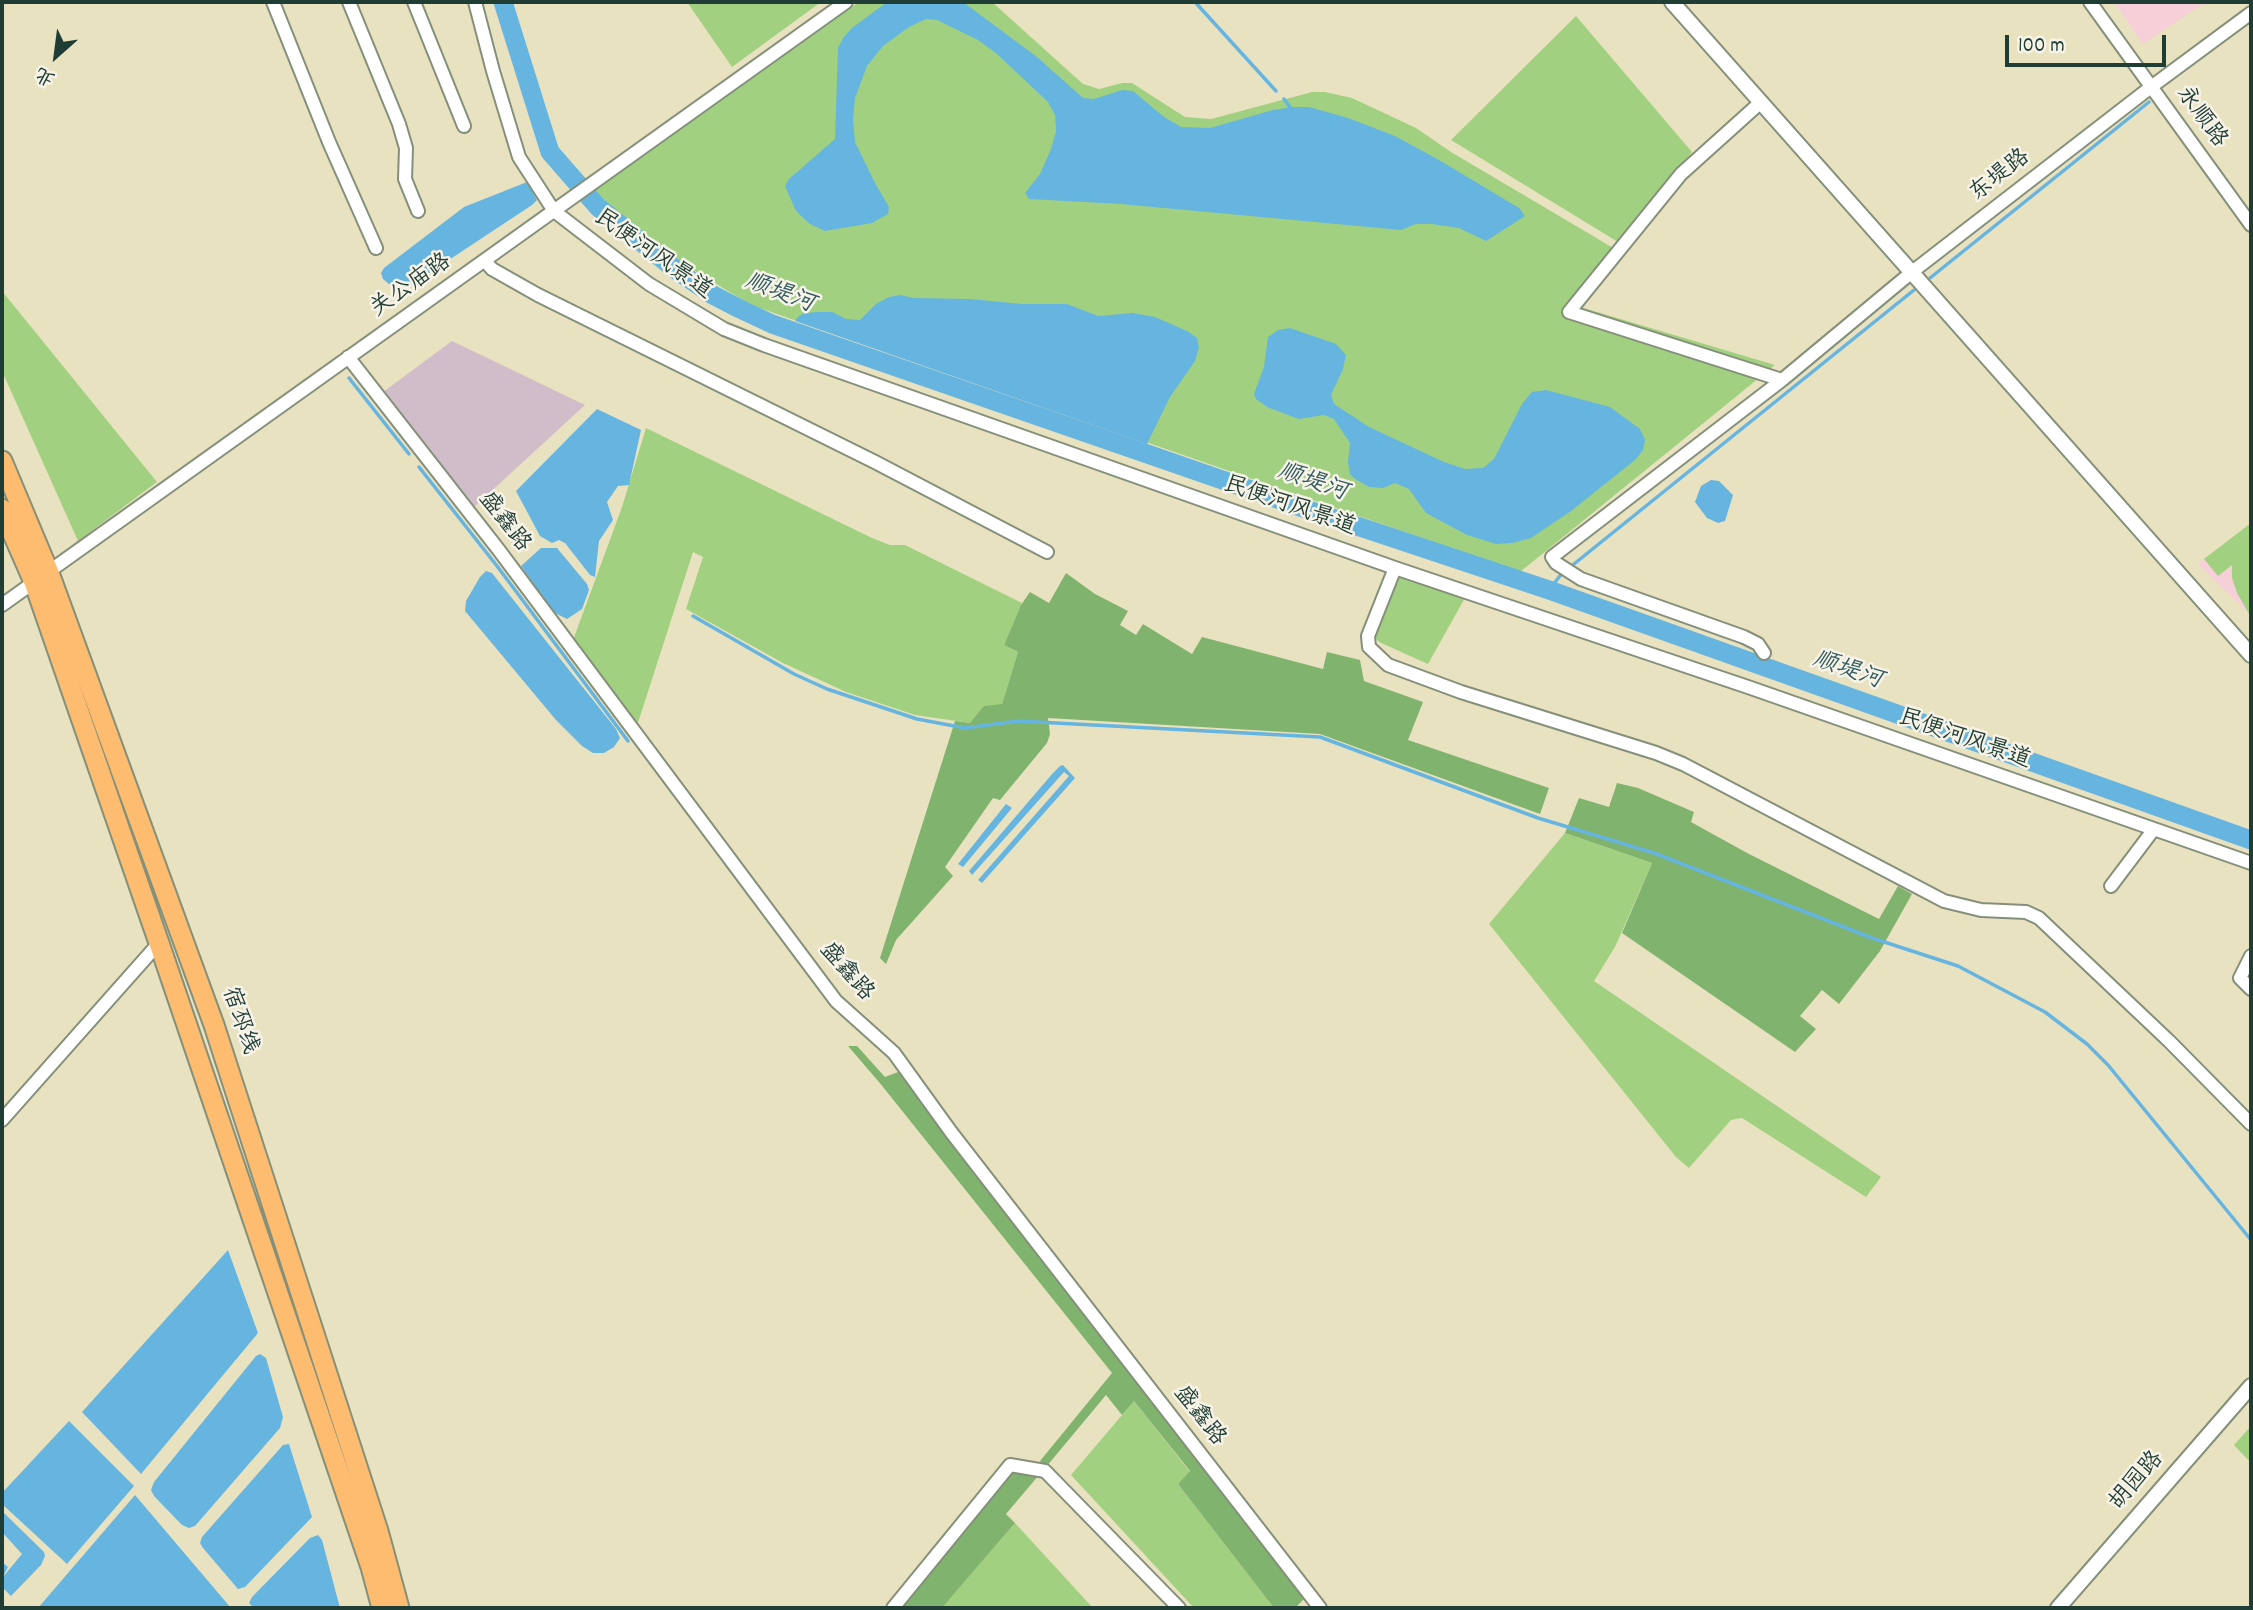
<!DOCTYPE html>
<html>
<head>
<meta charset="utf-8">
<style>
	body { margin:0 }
	#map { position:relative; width:2253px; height:1610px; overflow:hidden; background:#e9e2c1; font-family:Dekko,"LXGW WenKai TC",sans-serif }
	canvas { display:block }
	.frame { position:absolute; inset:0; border:4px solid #1f3d34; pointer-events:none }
	.north { position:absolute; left:21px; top:21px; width:70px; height:70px; -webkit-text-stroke:5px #f7f3e8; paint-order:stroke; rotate:208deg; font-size:19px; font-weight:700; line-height:28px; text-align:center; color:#1f3d34 }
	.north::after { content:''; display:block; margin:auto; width:24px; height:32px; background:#1f3d34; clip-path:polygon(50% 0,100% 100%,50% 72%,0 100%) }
	.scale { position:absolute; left:2005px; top:35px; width:161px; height:32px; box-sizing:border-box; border:4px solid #1f3d34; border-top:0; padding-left:9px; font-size:21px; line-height:24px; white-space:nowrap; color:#1f3d34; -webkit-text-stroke:5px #f7f3e8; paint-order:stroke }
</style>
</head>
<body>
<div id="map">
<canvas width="2253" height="1610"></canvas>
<div class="frame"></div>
<div class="north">北</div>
<div class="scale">100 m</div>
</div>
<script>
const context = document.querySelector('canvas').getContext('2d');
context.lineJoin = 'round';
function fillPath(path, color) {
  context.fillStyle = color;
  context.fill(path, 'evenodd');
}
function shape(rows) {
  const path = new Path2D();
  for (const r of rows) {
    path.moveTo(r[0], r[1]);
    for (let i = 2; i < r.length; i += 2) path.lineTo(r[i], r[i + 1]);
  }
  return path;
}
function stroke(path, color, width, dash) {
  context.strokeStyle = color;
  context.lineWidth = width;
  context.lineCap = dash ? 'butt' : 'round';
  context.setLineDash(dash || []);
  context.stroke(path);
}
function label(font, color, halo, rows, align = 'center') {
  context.font = font + ' Dekko,"LXGW WenKai TC",sans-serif';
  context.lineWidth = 5;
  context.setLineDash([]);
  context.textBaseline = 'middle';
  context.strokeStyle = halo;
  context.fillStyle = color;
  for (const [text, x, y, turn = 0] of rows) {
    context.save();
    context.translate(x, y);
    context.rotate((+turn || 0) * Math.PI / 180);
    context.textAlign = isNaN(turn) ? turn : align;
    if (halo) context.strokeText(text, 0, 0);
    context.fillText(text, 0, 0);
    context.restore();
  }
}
const built = shape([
	[2114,2,2206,2,2143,44],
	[2251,523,2251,616,2198,564]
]);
const industrial = shape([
	[452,341,585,405,473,508,383,392]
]);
const green = shape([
	[687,2,821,2,732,67],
	[859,2,992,2,1083,84,1099,89,1122,83,1132,83,1185,117,1211,119,1312,92,1325,92,1352,98,1416,128,1451,152,1615,249,1570,304,1775,365,1520,572,751,305,680,262,626,222,595,190],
	[1576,16,1692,152,1618,242,1451,140],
	[2,291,157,482,78,541,2,371],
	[646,428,872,538,890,545,905,545,1022,603,1004,645,1018,652,1002,704,970,723,915,715,846,692,783,663,686,609,703,557,693,552,636,729,572,643,622,507],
	[2251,523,2251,617,2237,593,2232,578,2232,565,2218,576,2204,559],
	[1398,572,1466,596,1428,664,1379,642,1373,635],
	[1565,833,1652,863,1615,947,1594,981,1881,1177,1866,1197,1742,1118,1731,1120,1689,1168,1676,1157,1489,924],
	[1134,1401,1190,1472,1178,1484,1274,1608,1194,1608,1071,1475],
	[2251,1426,2251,1463,2234,1445],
	[1015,1523,1093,1608,942,1608]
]);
const forest = shape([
	[1066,573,1095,594,1128,611,1120,625,1136,635,1143,624,1192,654,1202,637,1323,669,1327,652,1360,660,1364,681,1423,702,1408,740,1549,788,1540,814,1320,734,1048,718,1050,734,1047,743,1000,800,993,798,945,867,953,876,896,940,886,964,880,958,955,721,970,723,984,706,1002,704,1018,652,1004,645,1021,605,1030,592,1049,603],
	[1617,783,1638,788,1694,812,1691,822,1749,854,1879,919,1898,886,1912,894,1880,951,1839,1004,1822,990,1800,1016,1816,1029,1795,1052,1622,933,1652,863,1565,833,1579,798,1609,807],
	[848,1046,857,1046,885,1077,898,1072,1304,1599,1295,1608,1274,1608,1178,1484,1190,1471,1134,1401,1122,1415,1106,1395,1046,1467,1040,1461,1112,1373,879,1082],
	[1011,1472,1039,1475,1006,1514,1015,1523,942,1608,900,1608]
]);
const water = shape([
	[887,2,963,2,1037,57,1083,98,1094,99,1122,90,1133,91,1164,117,1181,127,1210,128,1273,110,1293,107,1309,107,1348,118,1395,136,1439,160,1519,208,1525,216,1486,241,1459,228,1432,224,1416,224,1401,230,1121,204,1029,199,1025,193,1040,174,1051,149,1056,131,1055,115,1048,102,997,54,978,40,937,20,926,19,909,27,883,46,867,66,855,98,853,119,855,142,876,185,889,207,888,214,872,223,825,231,810,224,796,211,785,186,789,179,835,139,838,48,843,38,852,28],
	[527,182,537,200,532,205,402,291,396,290,383,279,381,273,384,268,464,207],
	[900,295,914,298,970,299,1022,304,1067,304,1098,316,1133,313,1155,317,1189,332,1197,338,1199,347,1195,361,1170,397,1147,444,795,321,799,316,805,313,818,312,832,312,846,319,860,320,876,304,889,297],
	[1290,328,1336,344,1346,355,1343,369,1331,395,1334,404,1369,427,1444,462,1465,469,1483,468,1494,459,1522,404,1532,392,1546,390,1610,407,1640,429,1645,440,1643,450,1635,460,1571,511,1531,538,1512,543,1496,544,1467,535,1426,513,1409,489,1395,483,1383,488,1369,487,1355,479,1350,474,1348,462,1350,443,1334,419,1324,415,1299,419,1267,407,1256,399,1254,394,1264,367,1268,337,1278,330],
	[597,409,641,430,629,485,618,486,607,502,613,520,599,541,595,577,590,575,565,543,559,540,552,543,540,536,516,491],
	[1711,480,1719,481,1733,495,1725,521,1718,523,1707,518,1695,502,1701,486],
	[541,548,557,548,587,584,589,590,582,609,567,619,553,612,521,566],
	[486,571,492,573,616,729,620,738,614,747,604,753,593,753,582,746,556,720,465,611,466,601,480,577],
	[1063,765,1075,778,982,883,978,880,1069,776,1064,772,972,875,969,871,1053,773,1060,766],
	[1006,804,1012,808,963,867,958,864],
	[228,1250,258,1333,141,1474,82,1412],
	[260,1354,266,1358,283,1417,280,1428,195,1526,189,1528,182,1525,154,1496,151,1490,154,1482,256,1356],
	[69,1421,134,1486,67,1564,2,1504,2,1493],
	[289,1444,312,1517,245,1587,238,1589,203,1548,200,1543,202,1537,283,1445],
	[135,1495,231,1608,38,1608],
	[2,1511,44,1552,45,1556,41,1565,11,1596,2,1587,2,1562,8,1567,3,1577,22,1554,2,1532],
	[318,1535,322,1540,340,1608,254,1608,249,1603,252,1597,310,1538]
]);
const stream = shape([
	[1195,2,1276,91],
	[1284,99,1290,107],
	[1930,278,2149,102],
	[349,378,409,454],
	[419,467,497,566,628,741],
	[1569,568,1914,290],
	[1549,590,1563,572],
	[693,616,794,674,827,689,917,719,965,728,1018,721,1320,737,1538,818,1654,853,1872,938,1958,966,2045,1012,2087,1044,2108,1065,2251,1240]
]);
const river = shape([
	[503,2,550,152,598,207,676,270,711,294,740,309,772,324,1309,510,1549,590,2251,840]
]);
const minor = shape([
	[273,2,329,142,376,248],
	[349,2,399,124,406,148,405,179,418,211],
	[414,2,464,126],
	[475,2,493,71,519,157,554,211,649,284,724,329,764,345,1395,568,1748,687,2251,863],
	[2090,2,2251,225],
	[1761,102,1681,174,1569,312,1782,380],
	[485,261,492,269,538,295,875,462,1047,552],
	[348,357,498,549,836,1001,894,1053,951,1132,1320,1608],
	[1395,568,1368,636,1369,647,1388,665,1461,692,1656,753,1683,764,1944,901,1981,910,2026,912,2039,918,2169,1041,2251,1124],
	[2,605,846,2],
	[1764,653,1758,644,1744,637,1581,579,1556,563,1552,557,1782,380,1912,272,2151,87,2251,13],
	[2111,886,2154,829],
	[2251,956,2240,978,2251,989],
	[2,1120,159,943],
	[893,1608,1010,1465,1045,1471,1179,1608]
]);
const tertiary = shape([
	[1672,2,2251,655],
	[2058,1608,2251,1386]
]);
const primary = shape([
	[2,461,49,573,214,1025,378,1531,399,1608],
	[2,509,34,582,159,943,371,1567,382,1608]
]);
const streetNames = [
	["永顺路",2200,118,54],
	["东堤路",2001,177,-38],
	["民便河风景道",652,256,35],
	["关公庙路",412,287,-35],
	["民便河风景道",1289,508,19],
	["盛鑫路",503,523,52],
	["民便河风景道",1964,741,19],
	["盛鑫路",845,973,49],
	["宿邳线",238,1021,71],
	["盛鑫路",1198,1417,52],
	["胡园路",2138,1482,-49]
];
const waterNames = [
	["顺堤河",779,295,21],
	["顺堤河",1312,484,19],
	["顺堤河",1847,672,19]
];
fillPath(built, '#f6cfd8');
fillPath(industrial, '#d1bdca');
fillPath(green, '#a1d180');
fillPath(forest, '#80b36e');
fillPath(water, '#66b4e0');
stroke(stream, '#66b4e0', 3.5);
stroke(river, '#66b4e0', 19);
stroke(minor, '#84907a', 16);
stroke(tertiary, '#84907a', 18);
stroke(primary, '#84907a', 23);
stroke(minor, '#fff', 12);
stroke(tertiary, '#fff', 14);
stroke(primary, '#febc70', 19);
label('23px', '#1f3d34', '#f7f3e8', streetNames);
label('italic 24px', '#315b5f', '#f7f3e8', waterNames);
</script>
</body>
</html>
